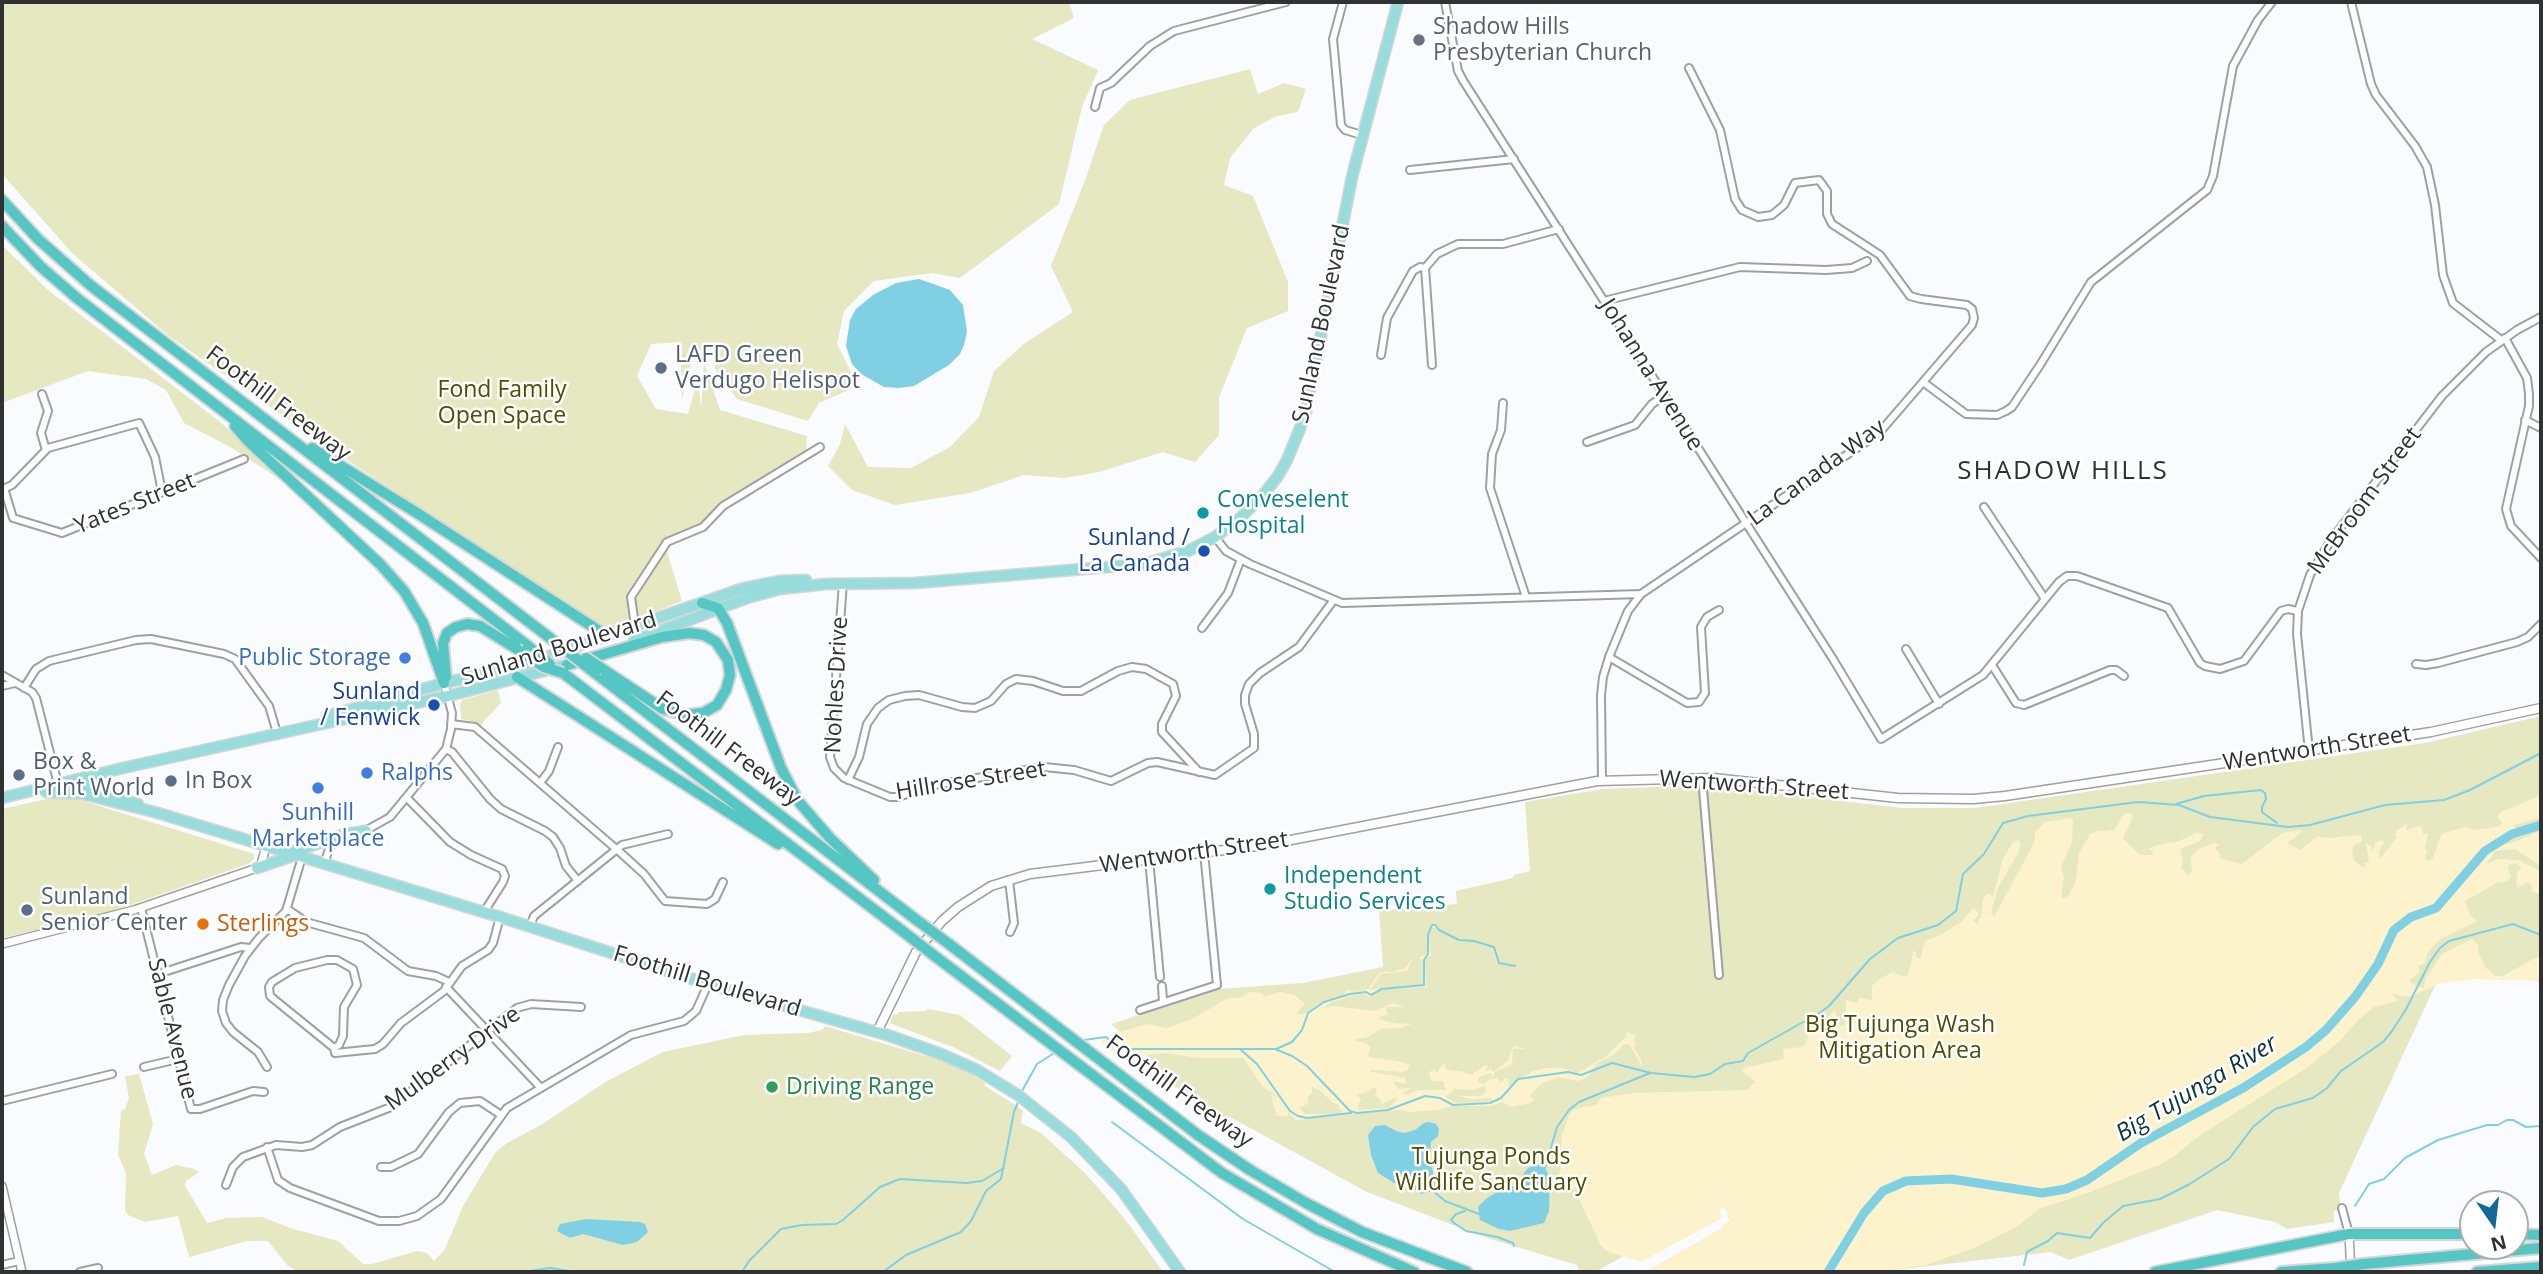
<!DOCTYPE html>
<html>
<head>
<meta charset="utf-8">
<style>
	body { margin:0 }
	#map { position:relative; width:2543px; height:1274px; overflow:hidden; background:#fafbfe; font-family:"Open Sans",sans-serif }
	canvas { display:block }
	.frame { position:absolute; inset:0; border:4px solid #303132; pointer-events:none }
	.north { position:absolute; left:2459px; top:1190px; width:70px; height:70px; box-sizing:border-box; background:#fff; border:2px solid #acadad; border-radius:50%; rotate:166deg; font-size:19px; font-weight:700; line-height:28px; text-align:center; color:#303132 }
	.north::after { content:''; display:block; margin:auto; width:24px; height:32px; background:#126999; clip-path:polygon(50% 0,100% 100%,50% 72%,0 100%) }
</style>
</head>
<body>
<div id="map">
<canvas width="2543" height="1274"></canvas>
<div class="frame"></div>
<div class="north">N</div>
</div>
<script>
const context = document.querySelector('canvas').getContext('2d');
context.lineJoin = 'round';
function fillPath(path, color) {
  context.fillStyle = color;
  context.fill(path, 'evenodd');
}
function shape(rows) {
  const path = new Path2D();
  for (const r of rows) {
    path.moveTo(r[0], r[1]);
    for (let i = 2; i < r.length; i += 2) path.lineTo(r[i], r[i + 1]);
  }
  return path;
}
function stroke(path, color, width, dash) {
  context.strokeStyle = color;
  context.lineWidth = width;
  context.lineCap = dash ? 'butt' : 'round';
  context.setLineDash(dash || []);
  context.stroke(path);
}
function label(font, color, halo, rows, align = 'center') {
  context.font = font + ' "Open Sans",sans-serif';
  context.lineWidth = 5;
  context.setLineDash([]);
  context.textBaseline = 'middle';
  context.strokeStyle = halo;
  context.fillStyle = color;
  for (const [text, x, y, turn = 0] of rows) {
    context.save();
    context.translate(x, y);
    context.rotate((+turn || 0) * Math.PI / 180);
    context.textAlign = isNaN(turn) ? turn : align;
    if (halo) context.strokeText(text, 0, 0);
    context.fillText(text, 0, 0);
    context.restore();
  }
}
const green = shape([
	[2,2,1069,2,1074,18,1032,39,1098,70,1082,107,1059,204,960,278,932,273,874,281,844,311,837,344,858,386,819,403,808,421,737,399,715,369,714,349,694,352,682,399,680,342,651,344,637,376,656,409,688,414,698,378,701,409,704,363,720,410,807,436,806,449,818,455,795,466,745,499,723,510,706,531,673,542,667,551,682,601,608,631,332,450,169,336,73,254,2,174],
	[1250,69,1258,94,1284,83,1306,89,1298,112,1277,116,1254,128,1230,158,1224,185,1253,196,1288,282,1288,311,1247,328,1219,397,1219,435,1195,462,1163,452,1099,472,1065,478,1024,475,970,493,895,505,852,490,828,466,840,444,845,424,868,467,911,468,950,447,979,417,994,371,1025,343,1073,312,1051,266,1084,183,1104,125,1130,100],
	[2,245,48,290,219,421,299,492,232,448,184,423,166,390,146,379,88,371,2,403],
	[498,690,501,703,483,722,481,728,474,722,461,719,460,704,462,700],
	[2541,716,2541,985,2521,966,2502,977,2495,976,2486,969,2478,953,2478,945,2472,939,2452,949,2339,1193,2341,1210,2334,1211,2334,1222,2287,1229,2275,1222,2217,1210,2069,1260,2051,1252,1876,1272,1745,1225,1728,1192,1703,1212,1595,1272,1580,1272,1577,1265,1487,1238,1367,1192,1230,1117,1217,1121,1152,1067,1155,1063,1111,1024,1219,989,1303,983,1383,967,1379,911,1457,904,1456,891,1513,878,1514,875,1530,871,1525,802,1603,789,1685,786,1741,789,1902,808,1975,808,2425,743],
	[51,798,77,799,254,854,254,859,248,864,110,912,2,938,2,809],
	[927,1009,960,1015,1012,1056,1000,1071,955,1048,890,1023,893,1015,898,1014,898,1012,926,1011],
	[825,1026,942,1061,971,1074,986,1084,985,1086,1017,1106,1023,1111,1021,1123,1041,1133,1085,1173,1125,1219,1163,1272,299,1272,288,1266,268,1241,247,1241,189,1257,178,1216,145,1222,128,1215,125,1210,126,1173,118,1155,121,1110,125,1109,129,1098,125,1076,139,1074,153,1124,144,1154,152,1175,176,1165,194,1169,199,1172,186,1181,185,1186,207,1223,226,1218,262,1217,290,1228,338,1241,363,1264,372,1264,417,1251,427,1253,434,1261,445,1249,463,1206,495,1153,507,1143,541,1125,607,1081,663,1052,744,1035,808,1033,822,1030]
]);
const sand = shape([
	[2541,795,2541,818,2513,825,2516,828,2514,831,2503,834,2498,840,2499,843,2509,844,2541,831,2541,854,2539,855,2541,866,2515,849,2495,851,2487,864,2498,859,2518,860,2541,871,2541,894,2532,892,2531,884,2527,882,2518,888,2516,881,2518,870,2522,868,2516,863,2509,865,2508,867,2511,877,2507,881,2502,883,2498,882,2465,901,2470,915,2478,921,2440,939,2428,952,2425,963,2418,966,2420,971,2417,975,2409,980,2415,986,2424,988,2425,980,2442,954,2472,939,2478,945,2478,953,2486,968,2498,978,2508,975,2529,961,2541,956,2541,981,2473,979,2441,983,2411,996,2401,996,2392,993,2398,1001,2374,1007,2358,1020,2341,1040,2308,1067,2202,1134,2174,1156,2159,1165,2090,1192,2039,1209,2018,1226,1974,1248,1926,1265,1877,1272,1645,1272,1720,1229,1729,1220,1726,1210,1721,1208,1719,1212,1722,1216,1720,1219,1641,1262,1608,1252,1601,1246,1580,1201,1577,1188,1566,1189,1560,1175,1562,1135,1569,1115,1574,1109,1595,1105,1601,1098,1633,1093,1747,1090,1756,1082,1742,1071,1743,1068,1784,1059,1783,1049,1802,1047,1806,1043,1810,1030,1821,1026,1835,1009,1837,1023,1842,1026,1845,1024,1846,1000,1856,1003,1860,998,1872,1000,1872,986,1878,980,1892,972,1905,977,1908,975,1913,954,1911,950,1915,952,1917,958,1920,959,1925,941,1940,935,1962,921,1974,907,1979,915,1973,920,1977,924,1981,916,1983,899,1988,893,1993,897,2003,858,2013,842,2019,840,2021,844,2017,855,1998,888,1991,913,1994,917,2035,841,2035,832,2045,822,2072,818,2073,822,2072,842,2061,867,2064,877,2061,899,2068,896,2076,881,2079,853,2090,834,2098,831,2114,830,2124,814,2127,813,2131,813,2133,817,2123,838,2140,855,2153,855,2153,852,2148,849,2158,845,2179,841,2196,833,2204,834,2200,841,2180,849,2183,860,2181,868,2189,876,2192,871,2190,858,2198,849,2213,843,2219,844,2215,849,2218,851,2221,859,2242,864,2282,833,2301,830,2300,834,2287,843,2300,850,2318,836,2329,838,2361,835,2362,841,2354,845,2352,850,2354,860,2363,868,2366,865,2363,863,2369,862,2366,844,2372,846,2371,851,2375,846,2375,842,2383,840,2384,843,2379,851,2380,859,2397,837,2395,835,2396,831,2408,823,2406,830,2419,826,2422,827,2423,834,2428,833,2425,849,2427,851,2425,858,2429,861,2433,858,2441,835,2444,833,2465,827,2477,830,2501,826,2502,822,2497,817,2501,812],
	[1435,924,1440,930,1432,927,1429,936,1431,956,1426,958,1425,963,1426,987,1385,989,1371,997,1362,994,1352,996,1332,1002,1323,1008,1334,1006,1375,1011,1393,1003,1405,1007,1388,1007,1386,1009,1388,1015,1381,1016,1378,1019,1394,1023,1412,1024,1400,1028,1381,1029,1368,1037,1352,1040,1366,1043,1371,1048,1368,1054,1369,1057,1403,1062,1410,1065,1407,1071,1402,1072,1370,1070,1371,1072,1406,1078,1405,1084,1393,1081,1398,1089,1412,1088,1402,1093,1407,1095,1418,1090,1446,1090,1443,1081,1431,1081,1429,1072,1435,1069,1436,1073,1444,1063,1447,1070,1461,1071,1471,1075,1485,1065,1488,1066,1485,1071,1491,1069,1493,1072,1508,1061,1511,1050,1515,1046,1525,1049,1513,1049,1512,1064,1495,1072,1492,1078,1491,1073,1479,1077,1478,1082,1483,1084,1491,1079,1496,1079,1497,1076,1500,1083,1506,1078,1509,1079,1508,1087,1533,1071,1546,1068,1561,1068,1577,1073,1605,1057,1626,1037,1627,1032,1637,1036,1633,1040,1636,1042,1634,1048,1641,1059,1642,1067,1630,1045,1624,1044,1616,1053,1596,1064,1588,1077,1578,1081,1557,1077,1541,1084,1530,1095,1534,1100,1531,1103,1511,1107,1502,1102,1491,1106,1452,1106,1438,1110,1410,1112,1398,1110,1296,1120,1288,1112,1288,1116,1277,1116,1271,1096,1272,1094,1279,1099,1273,1093,1263,1087,1243,1058,1198,1058,1165,1053,1141,1056,1122,1050,1115,1055,1113,1051,1105,1050,1101,1039,1116,1033,1147,1024,1167,1028,1192,1019,1226,999,1242,997,1249,992,1261,993,1265,996,1280,992,1295,995,1305,1004,1296,1014,1306,1014,1326,1000,1344,995,1347,990,1355,992,1368,989,1380,972,1393,972,1405,968,1414,956,1407,971,1381,974,1370,990,1423,984,1424,960,1419,958,1427,954,1428,931],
	[1485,1086,1487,1090,1481,1096,1459,1096,1474,1100,1492,1097,1491,1101,1457,1103,1446,1097,1454,1089,1473,1090],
	[1312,1087,1321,1091,1332,1102,1339,1105,1338,1108,1343,1112,1338,1114,1305,1114,1299,1107,1305,1106,1305,1101,1309,1107,1307,1098,1312,1093],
	[1375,1087,1377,1090,1375,1096,1381,1100,1381,1104,1397,1097,1397,1099,1389,1108,1357,1110,1361,1099,1356,1094,1366,1093]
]);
const water = shape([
	[919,279,950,290,963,305,967,331,964,345,960,354,949,365,914,386,899,388,884,387,861,374,852,364,846,346,850,320,856,309,873,295,896,283],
	[1429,1122,1436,1124,1439,1129,1438,1136,1431,1142,1430,1157,1435,1184,1433,1191,1421,1194,1410,1186,1394,1183,1378,1173,1371,1155,1368,1135,1375,1126,1385,1125,1396,1131,1404,1133,1415,1130,1424,1123],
	[1537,1164,1545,1168,1550,1178,1549,1211,1544,1223,1510,1231,1499,1229,1480,1220,1478,1207,1486,1199,1501,1189,1514,1186,1528,1168],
	[586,1219,640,1222,645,1224,648,1232,637,1242,623,1245,583,1234,570,1238,557,1231,560,1224]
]);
const stream = shape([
	[2176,804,2204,796,2261,790,2265,793,2266,799,2262,807,2262,812,2277,823],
	[1084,1040,1106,1037,1119,1049,1275,1049,1292,1056,1307,1066,1350,1111,1357,1113,1388,1110,1425,1096,1440,1098,1453,1105,1490,1103,1501,1098,1518,1079,1568,1072,1581,1075,1612,1063,1651,1073,1694,1077,1710,1074,1725,1064,1743,1061,1748,1053,1821,1012,1829,1006,1870,959,1898,938,1938,925,1956,911,1963,874,1984,854,2003,823,2028,816,2138,802,2179,805,2210,817,2288,827,2310,825,2385,805,2444,800,2470,790,2541,753],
	[1276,1049,1292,1042,1302,1030,1308,1013,1324,1002,1350,994,1366,992,1371,995,1382,989,1424,985,1424,960,1428,954,1428,935,1432,925,1435,925,1439,930,1459,940,1474,941,1494,947,1499,963,1515,966],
	[1241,1050,1257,1064,1290,1111,1298,1116,1307,1118,1351,1113],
	[1022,1091,1037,1064,1056,1052],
	[1112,1122,1243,1219,1335,1272],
	[1545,1168,1557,1127,1569,1110,1579,1102,1650,1073],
	[1433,1191,1445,1201,1479,1214],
	[2355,1206,2369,1184,2384,1179,2405,1158,2438,1140,2487,1125,2498,1125,2507,1120,2513,1120,2526,1127,2541,1126],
	[1465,1211,1456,1214,1451,1220,1454,1223,1466,1231,1497,1237,1513,1243,1514,1246],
	[2024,1265,2027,1252,2048,1241,2057,1233,2090,1238,2103,1223,2123,1206,2160,1199,2188,1185,2229,1159,2253,1127,2275,1109,2313,1098,2327,1088,2341,1071,2383,1042,2392,1031,2405,1011,2430,962,2440,948,2449,941,2513,924,2541,935],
	[523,1272,550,1268,576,1272],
	[742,1272,749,1261,781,1229,802,1225,836,1224,843,1220,880,1187,900,1179,966,1183,982,1181,1004,1168],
	[883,1272,906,1255,961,1232,971,1221,986,1191,1001,1179,1014,1112,1019,1100]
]);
const river = shape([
	[1828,1272,1864,1213,1883,1191,1906,1181,1951,1179,2042,1193,2066,1189,2087,1180,2141,1143,2243,1088,2306,1047,2326,1030,2355,997,2378,964,2394,930,2411,917,2436,908,2485,851,2512,834,2541,825]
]);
const minor = shape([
	[1343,2,1333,39,1341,125,1345,130,1362,135],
	[1445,2,1458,71,1464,82,1833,659,1881,739,1983,675,2059,582,2067,576,2077,576,2168,608,2200,663,2205,666,2220,669,2244,661,2281,611,2288,609,2298,611,2310,575,2331,540,2442,396,2486,352,2517,330,2541,317],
	[2351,2,2371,84,2376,95,2415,146,2427,167,2435,205,2443,275,2453,303,2501,340],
	[1689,68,1720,130,1735,199,1742,210,1758,217,1772,215,1784,205,1795,183,1819,180,1827,191,1827,214,1832,224,1880,255,1910,296,1921,299,1967,305,1972,309,1974,318,1972,325,1923,382],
	[1095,107,1100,88,1111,83,1150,46,1174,31,1286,2],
	[1410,170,1514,159],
	[1604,301,1740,267,1826,270,1852,268,1867,261],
	[2505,338,2527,378,2529,394,2529,406,2506,509,2511,526,2541,558],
	[1381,355,1387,318,1413,271,1420,267,1425,268],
	[1432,365,1425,268,1437,254,1458,244,1503,244,1559,229],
	[42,394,48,411,41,433,46,450],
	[1503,403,1501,430,1492,454,1490,488,1526,597],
	[2525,420,2541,428],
	[1587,442,1635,425,1652,404,1664,396],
	[4,488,13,518,62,533,244,459],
	[3,489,12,485,48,448,139,423,155,457,162,492],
	[1984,507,2045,599],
	[1215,537,1226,551,1250,564,1342,603,1641,594,1879,433,1923,382,1966,414,1997,415,2006,411,2012,407,2040,365,2091,282,2207,190,2213,176,2233,66,2258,20,2272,2],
	[843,583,830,757,834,768,844,778,890,797,898,797,934,785,1044,767,1074,770,1111,781,1148,763,1157,762,1215,775,1254,748,1254,734,1245,704,1245,695,1249,684,1260,673,1299,647,1333,601],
	[2298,611,2297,634,2309,751],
	[635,626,631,597,667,542,703,527,723,506,820,447],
	[1202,628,1228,593,1241,559],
	[1906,649,1939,704],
	[1609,657,1687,703,1699,702,1705,693,1701,627,1707,617,1719,610],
	[2416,664,2426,665,2438,663,2517,642,2528,637,2541,624],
	[1992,665,2016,703,2024,705,2110,670,2116,670,2124,676],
	[2,675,32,692,36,698,58,784],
	[2,686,15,683],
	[24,688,36,669,49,661,136,640,151,639,224,654,235,659,269,706,277,733],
	[451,724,475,727,622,854,644,874,665,901,707,904,715,899,723,882],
	[446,749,452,752,490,799,501,809,545,831,553,837,560,848,566,866,578,881],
	[1702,778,1719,975],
	[848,780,859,757,867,724,878,708,889,700,905,696,919,695,962,707,975,708,991,701,1006,684,1016,679,1033,681,1063,691,1081,691,1118,671,1132,667,1146,669,1173,684,1176,696,1162,724,1162,732,1199,772],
	[1602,781,1601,695,1603,677,1609,657,1628,611,1641,594],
	[540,783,549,771,558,747],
	[407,798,450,842,471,855,502,869,505,876,503,882,484,912],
	[363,832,390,817,446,749,451,729,452,713,444,683],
	[1149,859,1160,977],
	[324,864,330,846,339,840],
	[1009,880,1014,923,1010,932],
	[141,908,191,1109,200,1109,253,1091,264,1092],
	[287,909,306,922,364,938,408,971,436,976,449,982],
	[530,926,534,916,622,845,668,834],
	[158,974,241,947,250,948],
	[1162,986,1163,1002],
	[446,987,541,1088],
	[1140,1010,1217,985,1204,852],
	[334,1048,339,1045,343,1036,344,1007,357,985,353,969,337,960,327,960,295,968,272,982,269,987,270,996,334,1048,335,1053,375,1049,383,1044,401,1023,444,991,462,966,488,950,493,943,500,917],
	[144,1067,178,1059],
	[267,1067,258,1052,233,1032,226,1023,222,1011,223,1000,229,985,245,956,259,938,286,911,302,857],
	[2,1101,112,1074],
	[267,1147,278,1180,290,1188,379,1221,399,1221,417,1216,441,1199,507,1108,631,1035,684,1021,696,1011,708,984],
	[381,1167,391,1167,418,1154,449,1112,460,1103,480,1101,501,1115],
	[226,1185,233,1167,243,1157,276,1145,302,1147,312,1145,340,1127,391,1107,517,1008,531,1004,581,1007],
	[2342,1208,2349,1234],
	[2,1265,19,1261],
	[80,1272,98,1268]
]);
const tertiary = shape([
	[2,944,134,910,257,868,261,864,266,847],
	[2,1186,22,1272],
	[2349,1234,2351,1272]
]);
const secondary = shape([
	[877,1032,916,952,942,921,958,907,991,886,1030,874,1265,845,1597,781,1713,778,1898,798,1973,799,2005,796,2431,732,2541,708]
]);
const primary = shape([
	[634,641,747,598,780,589,826,584,915,583,1144,564,1188,551,1215,537,1238,520,1263,495,1278,476,1287,460,1305,416,1352,177,1398,2],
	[327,716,444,683,523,665,744,588,779,581,806,580],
	[77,782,138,804],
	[46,792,83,794,158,813,500,917,708,984,887,1035,941,1054,977,1070,1018,1095,1071,1137,1121,1189,1180,1272],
	[2,798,123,768,448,696,574,663],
	[290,853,346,834,366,831],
	[257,868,295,855]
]);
const motorway = shape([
	[2,200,38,239,90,285,550,638],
	[2,226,40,266,78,299,528,646],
	[235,426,248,441,380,564,404,591,423,623,444,683],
	[312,448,417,513,607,636],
	[702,603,718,608,727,623,781,768,798,801,830,838,874,880],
	[567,665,662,637,690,633,704,635,716,642,728,660,730,675,726,690,717,705,703,713,686,715,663,709,604,670],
	[563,673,905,933],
	[595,673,914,918],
	[446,677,443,643,447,633,456,627,467,624,480,626,517,649],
	[517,677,778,844],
	[949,944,1198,1135,1250,1170,1306,1203,1362,1232,1467,1272],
	[936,957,1222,1173,1317,1229,1414,1272],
	[2515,1234,2541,1235],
	[2363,1264,2541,1248],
	[2155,1272,2349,1234,2473,1234],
	[2281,1272,2336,1268],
	[2477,1272,2541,1267]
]);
const motorwayBridge = shape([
	[550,638,595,673],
	[528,646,550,664],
	[517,649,544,667,563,673],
	[586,658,604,670],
	[914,918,949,944],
	[905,933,936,957],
	[2336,1268,2363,1264]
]);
const markers = [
	[1419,40,7,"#6b7280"],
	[661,368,7,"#5c6f8a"],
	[1203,513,7,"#0f9aa8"],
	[1204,551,7,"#1a4fb4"],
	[405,658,7,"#3f7fe0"],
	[434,705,7,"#1a4fb4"],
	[367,773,7,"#3f7fe0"],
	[19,775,7,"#5c6f8a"],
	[171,781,7,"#5c6f8a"],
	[318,788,7,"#3f7fe0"],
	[1270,889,7,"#0f9aa8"],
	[27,910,7,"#5c6f8a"],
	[203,924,7,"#e8710a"],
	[772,1087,7,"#2e9e5b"]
];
const worshipNames = [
	["Shadow Hills",1433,27],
	["Presbyterian Church",1433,53]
];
const streetNames = [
	["Sunland Boulevard",1322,324,-78],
	["Johanna Avenue",1651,375,58],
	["Foothill Freeway",278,404,37],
	["La Canada Way",1817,473,-36],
	["McBroom Street",2365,501,-54],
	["Yates Street",135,504,-22],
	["Sunland Boulevard",559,649,-17],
	["Nohles Drive",837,685,-87],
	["Foothill Freeway",728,749,37],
	["Wentworth Street",2317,749,-9],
	["Hillrose Street",971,781,-9],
	["Wentworth Street",1754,786,4],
	["Wentworth Street",1194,853,-8],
	["Foothill Boulevard",707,982,17],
	["Sable Avenue",172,1029,76],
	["Mulberry Drive",453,1059,-36],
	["Foothill Freeway",1179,1092,36]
];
const serviceNames = [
	["LAFD Green",675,355],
	["Verdugo Helispot",675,381],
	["Box &",33,762],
	["Print World",33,788],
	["In Box",185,781],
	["Sunland",41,897],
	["Senior Center",41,923]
];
const parkNames = [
	["Fond Family",502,390],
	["Open Space",502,416],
	["Big Tujunga Wash",1900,1025],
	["Mitigation Area",1900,1051],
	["Tujunga Ponds",1491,1157],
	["Wildlife Sanctuary",1491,1183]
];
const cultureNames = [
	["Conveselent",1217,500],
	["Hospital",1217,526],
	["Independent",1284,876],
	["Studio Services",1284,902]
];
const transitNames = [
	["Sunland /",1190,538],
	["La Canada",1190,564],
	["Sunland",420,692],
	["/ Fenwick",420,718]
];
const shopNames = [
	["Public Storage",391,658],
	["Ralphs",381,773,"left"],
	["Sunhill",318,813,"center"],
	["Marketplace",318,839,"center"]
];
const foodNames = [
	["Sterlings",217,924]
];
const leisureNames = [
	["Driving Range",786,1087]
];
const waterNames = [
	["Big Tujunga River",2197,1089,-31]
];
const quarterNames = [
	["SHADOW HILLS",2063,472]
];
fillPath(green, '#e5e8c0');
fillPath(sand, '#fcf2cc');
fillPath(water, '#80d0e4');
stroke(stream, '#80d0e4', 2);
stroke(river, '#80d0e4', 9);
stroke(minor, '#9fa0a3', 10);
stroke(tertiary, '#9fa0a3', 10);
stroke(secondary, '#9fa0a3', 11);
stroke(primary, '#d6d6d6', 13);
stroke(motorway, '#d6d6d6', 14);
stroke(minor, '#fff', 6);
stroke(tertiary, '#fff', 7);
stroke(secondary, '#fff', 8);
stroke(primary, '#98dddb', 10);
stroke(motorway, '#54c6c3', 10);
stroke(motorwayBridge, '#d6d6d6', 14, []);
stroke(motorwayBridge, '#54c6c3', 10);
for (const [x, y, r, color] of markers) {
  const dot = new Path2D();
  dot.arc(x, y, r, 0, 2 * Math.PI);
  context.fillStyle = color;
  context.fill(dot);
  stroke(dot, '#fff', 2.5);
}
label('23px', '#5b616d', '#fff', worshipNames, 'left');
label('23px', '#303132', '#fff', streetNames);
label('23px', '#4e5e75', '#fff', serviceNames, 'left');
label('23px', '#4d4f00', '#fff', parkNames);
label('23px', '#0d838f', '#fff', cultureNames, 'left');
label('23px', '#164399', '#fff', transitNames, 'right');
label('23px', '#366cbe', '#fff', shopNames, 'right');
label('23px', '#c56008', '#fff', foodNames, 'left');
label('23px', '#27864d', '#fff', leisureNames, 'left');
label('italic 24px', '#0c343c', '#fff', waterNames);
context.letterSpacing = '2px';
label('26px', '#303132', '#fff', quarterNames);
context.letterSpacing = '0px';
</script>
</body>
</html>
